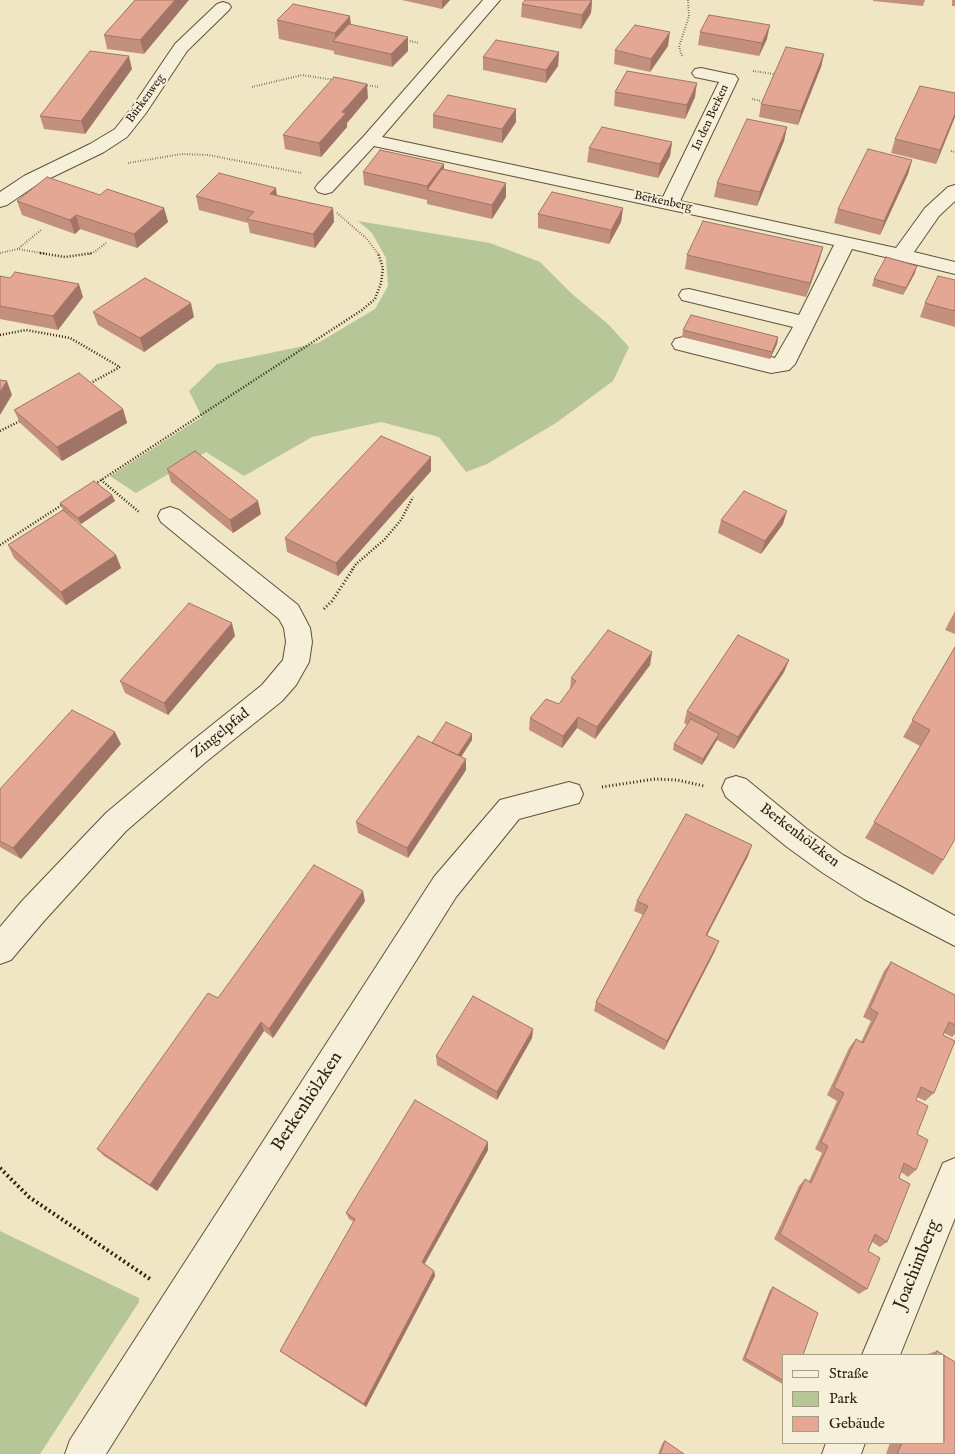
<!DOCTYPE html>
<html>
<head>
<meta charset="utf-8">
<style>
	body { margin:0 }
	#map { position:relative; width:955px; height:1454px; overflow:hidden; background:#f1e6c4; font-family:"IM FELL English",serif }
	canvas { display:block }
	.legend { position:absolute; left:782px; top:1354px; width:162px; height:90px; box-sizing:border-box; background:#f6efd9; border:1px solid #a79c8a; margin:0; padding:6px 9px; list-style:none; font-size:15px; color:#312013 }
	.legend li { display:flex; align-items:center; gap:10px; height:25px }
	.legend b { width:25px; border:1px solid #a79c8a }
</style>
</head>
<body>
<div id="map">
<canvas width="955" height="1454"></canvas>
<ul class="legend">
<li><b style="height:6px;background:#f6efd9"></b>Straße</li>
<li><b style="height:14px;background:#b6c697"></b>Park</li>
<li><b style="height:14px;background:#e4a793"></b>Gebäude</li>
</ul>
</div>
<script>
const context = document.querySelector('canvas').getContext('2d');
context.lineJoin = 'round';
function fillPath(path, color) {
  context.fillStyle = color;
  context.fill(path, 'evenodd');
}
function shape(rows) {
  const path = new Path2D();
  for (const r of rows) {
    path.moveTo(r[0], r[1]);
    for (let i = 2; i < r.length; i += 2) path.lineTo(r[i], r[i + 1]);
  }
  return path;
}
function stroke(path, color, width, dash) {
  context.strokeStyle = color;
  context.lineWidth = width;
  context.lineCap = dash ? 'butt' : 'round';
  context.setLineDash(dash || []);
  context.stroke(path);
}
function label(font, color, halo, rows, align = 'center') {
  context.font = font + ' "IM FELL English",serif';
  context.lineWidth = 4;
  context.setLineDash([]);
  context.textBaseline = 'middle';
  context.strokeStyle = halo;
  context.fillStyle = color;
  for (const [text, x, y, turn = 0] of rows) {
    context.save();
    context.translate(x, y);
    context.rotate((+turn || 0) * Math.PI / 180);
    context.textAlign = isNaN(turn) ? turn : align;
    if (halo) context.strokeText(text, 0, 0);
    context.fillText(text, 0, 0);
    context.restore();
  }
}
const green = shape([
	[358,221,490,243,540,262,571,293,609,325,629,347,613,381,556,423,487,464,466,472,439,437,381,422,312,437,244,476,206,452,136,493,110,476,202,417,189,391,217,364,318,343,375,309,388,286,386,258,372,233],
	[0,1231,139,1298,139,1302,40,1454,0,1454]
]);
const pathFar3 = shape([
	[405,40,419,43],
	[682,56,679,47,689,16,688,0],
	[753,71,774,74],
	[365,85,379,87],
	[252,87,302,75,334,80],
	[752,99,761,101],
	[951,151,955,152],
	[128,163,182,154,208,155,302,173],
	[337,213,366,238,378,254],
	[19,248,41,230],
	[0,253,18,249,47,254],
	[89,254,93,253,106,243]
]);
const pathFar2 = shape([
	[40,253,65,257,93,253],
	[0,335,26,330,70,338,120,367,87,385],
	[0,431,22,420],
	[101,480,139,512],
	[95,484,362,310,375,299,381,283,383,268,378,253],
	[0,545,65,503],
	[352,570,356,564,384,540,401,520,413,497]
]);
const pathFar1 = shape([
	[324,609,332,601,353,569],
	[602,787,655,779,677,780,704,786]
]);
const path = shape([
	[0,1168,29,1197,150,1279]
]);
const minor = shape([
	[483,0,500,0,382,137,663,197,719,82,695,77,692,73,695,69,701,68,729,74,735,75,738,79,680,201,896,248,925,208,948,187,955,185,955,201,939,216,914,252,955,262,955,274,852,249,795,364,789,370,771,373,675,349,672,344,675,339,683,337,775,358,793,327,682,300,679,295,682,290,689,289,799,315,834,245,374,146,332,192,325,194,318,192,315,188,318,184,364,136,483,0],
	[223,2,229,4,231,7,229,10,187,51,146,113,127,137,104,152,38,184,7,205,0,207,0,192,24,176,90,144,115,129,133,106,175,44,217,4,223,2],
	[170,507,179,510,298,605,310,628,312,642,309,662,296,685,282,701,207,761,126,831,44,921,11,960,0,964,0,927,22,901,106,813,187,745,262,685,283,660,286,642,284,628,279,619,161,522,158,516,161,510,170,507],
	[736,776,746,779,807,829,843,855,955,916,955,946,864,899,823,873,787,847,726,797,722,788,726,779,736,776],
	[569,782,579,785,583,794,579,803,519,819,456,897,106,1454,65,1454,70,1440,434,877,500,800,569,782],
	[955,1158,955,1218,900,1355,862,1355,943,1163,955,1158],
	[826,1443,865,1443,861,1454,822,1454,826,1443]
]);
const wall = shape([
	[135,0,144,54,107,49,104,35],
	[402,0,450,0,442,9],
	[592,0,591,13,581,29,521,17,522,4],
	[873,0,925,0,923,6,873,1],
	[952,0,955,0,955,6,952,6],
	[277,20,351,25,408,51,392,67,334,54,334,51,279,39],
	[700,32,767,39,759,56,698,45],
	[668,46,650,72,614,64,615,50],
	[559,52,558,66,546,83,483,70,483,57],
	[824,54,821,67,798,125,759,117,761,104],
	[132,69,85,134,44,129,40,116],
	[615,92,695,97,685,119,614,106],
	[368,98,347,123,347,127,321,157,285,149,283,135],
	[516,109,516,122,502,143,433,128,433,115],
	[955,117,936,164,891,153,895,139],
	[787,127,784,141,757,206,714,197,717,183],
	[672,142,670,156,658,178,587,162,589,148],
	[912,160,908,174,880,235,834,223,838,209],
	[444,164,444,169,506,183,506,197,492,219,427,204,427,200,364,185,363,172],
	[100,195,164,208,168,222,137,248,80,229,75,234,22,215,17,201],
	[277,195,333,208,334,222,315,248,250,233,248,223,199,210,196,196],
	[623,208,621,222,609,244,538,228,538,214],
	[823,247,819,261,806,297,685,269,687,255],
	[915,273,903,295,872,286,874,279],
	[0,276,83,297,58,330,0,319],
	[955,280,955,327,920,317,925,303],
	[93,312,194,317,144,352,98,325],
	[683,330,778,337,777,344,770,359,682,337],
	[123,409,127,423,62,461,20,423,14,410],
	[167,469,261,514,233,533,171,482],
	[431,471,338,576,287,552,285,538],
	[112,495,115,501,81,524,63,510,116,555,121,568,66,605,14,558,8,545,63,510,60,503],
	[721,520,783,524,761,554,718,533],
	[955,611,955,634,945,630],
	[235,636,168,715,125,693,120,681],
	[955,647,943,860,933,875,865,838,920,746,903,737],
	[652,652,650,665,595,739,577,728,562,748,529,730,530,718,559,704,570,690,571,678],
	[789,660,784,672,734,749,717,740,702,765,673,750,674,744,687,725,684,723,687,711],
	[472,740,461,756,466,770,408,858,358,833,356,822,432,743],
	[121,744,21,859,0,847,0,789],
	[748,856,707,935,715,951,664,1050,594,1011,596,1002,643,915,634,911,637,901],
	[365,901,273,1038,264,1031,157,1191,104,1156,97,1149,218,998],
	[891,962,955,995,955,1034,952,1037,944,1033,943,1035,934,1093,925,1101,917,1097,916,1100,917,1134,916,1170,908,1177,901,1172,899,1178,887,1242,880,1247,872,1242,868,1251,867,1289,859,1294,774,1239,799,1186,805,1179,809,1181,822,1153,815,1149,837,1101,827,1095,849,1048,856,1039,861,1042,871,1021,863,1017,884,971],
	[533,1029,532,1038,497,1100,437,1065,436,1056],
	[488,1142,488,1150,424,1264,434,1271,435,1276,366,1407,284,1354,280,1351,354,1222,349,1219,346,1213],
	[773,1287,784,1355,784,1385,742,1360,770,1290],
	[937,1351,955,1362,955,1454,886,1454,890,1443,944,1443,944,1355,925,1355],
	[665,1441,684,1454,658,1454,663,1442]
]);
const shadedWall = shape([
	[175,0,189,0,144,54,140,40],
	[442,0,450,0,442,9],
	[592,0,591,13,581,29,582,15],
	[350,16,352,36,335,41,335,33],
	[770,25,767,39,759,56,762,43],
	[670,32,668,46,650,72,651,59],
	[408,37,408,51,392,67,391,54],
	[559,52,558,66,546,83,546,70],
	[824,54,821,67,798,125,801,111],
	[129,56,132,69,85,134,81,121],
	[697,83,695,97,685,119,687,105],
	[367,84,368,98,347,123,347,127,321,157,319,143,342,112],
	[516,109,516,122,502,143,502,129],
	[955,114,955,117,936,164,940,150],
	[787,127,784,141,757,206,760,192],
	[672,142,670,156,658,178,660,164],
	[912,160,908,174,880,235,884,221],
	[444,164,444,178,427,190,427,186],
	[506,183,506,197,492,219,492,205],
	[276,188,278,202,270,194],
	[164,208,168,222,137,248,134,234],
	[333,208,334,222,315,248,313,234],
	[623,208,621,222,609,244,611,230],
	[76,215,80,229,75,234,70,220],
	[823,247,819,261,806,297,810,283],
	[917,266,915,273,903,295,906,288],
	[79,284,83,297,58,330,53,316],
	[191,303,194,317,144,352,140,338],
	[778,337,777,344,770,359,772,352],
	[7,381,12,395,0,415,0,392],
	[123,409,127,423,62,461,57,447],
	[431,457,431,471,338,576,336,563],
	[112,495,115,501,81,524,78,518],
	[258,501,261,514,233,533,230,520],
	[787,511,783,524,761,554,765,541],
	[116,555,121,568,66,605,61,592],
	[232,623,235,636,168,715,164,703],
	[652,652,650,665,595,739,597,727],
	[789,660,784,672,734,749,738,737],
	[578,717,577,728,562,748,563,736],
	[115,732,121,744,21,859,13,848],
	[472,734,472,740,456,765,455,759],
	[719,734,717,740,702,765,703,759],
	[466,759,466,770,408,858,407,848],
	[752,845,748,856,702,945,706,935],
	[363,891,365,901,273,1038,269,1029],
	[719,941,715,951,664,1050,667,1041],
	[261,1022,264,1031,157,1191,150,1185],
	[533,1029,532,1038,497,1100,497,1092],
	[488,1142,488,1150,423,1267,422,1262],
	[434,1271,435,1276,366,1407,364,1404]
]);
const building = shape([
	[135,0,175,0,140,40,104,35,135,0],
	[525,0,592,0,582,15,522,4,525,0],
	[293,4,350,16,335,33,277,20,293,4],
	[709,15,770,25,762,43,700,32,709,15],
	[349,24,408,37,391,54,333,41,349,24],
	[635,25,670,32,651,59,615,50,635,25],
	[496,40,559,52,546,70,483,57,496,40],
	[786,47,824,54,801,111,761,104,786,47],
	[90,51,129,56,81,121,40,116,90,51],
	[627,71,697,83,687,105,615,92,627,71],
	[334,77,367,84,342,112,346,113,319,143,283,135,334,77],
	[920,86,955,93,955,114,940,150,895,139,920,86],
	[448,95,516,109,502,129,433,115,448,95],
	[747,119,787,127,760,192,717,183,747,119],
	[602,127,672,142,660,164,589,148,602,127],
	[868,149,912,160,884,221,838,209,868,149],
	[380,150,444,164,427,186,363,172,380,150],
	[442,169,506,183,492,205,427,190,442,169],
	[219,173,276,188,270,194,333,208,313,234,247,219,254,212,196,196,219,173],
	[47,177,100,195,107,189,164,208,134,234,76,215,70,220,17,201,47,177],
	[552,192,623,208,611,230,538,214,552,192],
	[703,221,823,247,810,283,687,255,703,221],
	[886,257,917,266,906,288,874,279,886,257],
	[15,272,79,284,53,316,0,306,0,276,10,278,15,272],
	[938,276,955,280,955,311,925,303,938,276],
	[145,278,191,303,140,338,93,312,145,278],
	[691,315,778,337,772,352,683,330,691,315],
	[79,373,123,409,57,447,14,410,79,373],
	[0,380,7,381,0,392,0,380],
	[381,436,431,457,336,563,285,538,381,436],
	[195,451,258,501,230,520,167,469,195,451],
	[94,481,112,495,78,518,60,503,94,481],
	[744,491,787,511,765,541,721,520,744,491],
	[63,510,116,555,61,592,8,545,63,510],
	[189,603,232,623,164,703,120,681,189,603],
	[608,630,652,652,597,727,578,717,563,736,530,718,546,699,559,704,576,681,571,678,608,630],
	[738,635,789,660,738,737,687,711,738,635],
	[955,647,955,839,943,860,874,822,930,730,912,720,955,647],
	[72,710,115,732,13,848,0,841,0,789,72,710],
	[691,719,719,734,703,759,674,744,691,719],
	[446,722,472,734,458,755,432,743,446,722],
	[418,736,466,759,407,848,356,822,418,736],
	[686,814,752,845,706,935,719,941,667,1041,596,1002,648,906,637,901,686,814],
	[314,865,363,891,269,1029,261,1022,150,1185,97,1149,208,993,218,998,314,865],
	[891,962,955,995,955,1025,949,1022,943,1035,955,1041,934,1093,921,1087,916,1100,928,1106,917,1134,928,1140,916,1170,904,1163,899,1178,910,1184,887,1242,875,1234,868,1251,880,1258,867,1289,780,1234,805,1179,811,1183,828,1146,821,1142,844,1093,834,1087,856,1039,863,1043,878,1013,870,1008,891,962],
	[473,996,533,1029,497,1092,436,1056,473,996],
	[415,1100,488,1142,422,1262,434,1271,364,1404,280,1351,355,1219,346,1213,415,1100],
	[773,1287,818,1313,803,1355,784,1355,784,1381,745,1358,773,1287],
	[937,1351,955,1362,955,1454,897,1454,902,1443,944,1443,944,1355,935,1355,937,1351],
	[665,1441,684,1454,660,1454,665,1441]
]);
const farStreetnames = [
	["Bürkenweg",146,99,-54],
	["In den Berken",711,118,-65],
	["Berkenberg",663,202,12]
];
const streetNames = [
	["Zingelpfad",221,734,-39],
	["Berkenhölzken",799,836,37]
];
const nearStreetnames = [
	["Berkenhölzken",308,1102,-57],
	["Joachimberg",918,1265,-68]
];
fillPath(green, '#b6c697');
stroke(minor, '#61523f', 2);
stroke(pathFar3, '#312013', 2, [0.5, 2]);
stroke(pathFar2, '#312013', 2.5, [1, 2]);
stroke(pathFar1, '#312013', 3, [1, 2.5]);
stroke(path, '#312013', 4, [2, 3]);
fillPath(minor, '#f6efd9');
fillPath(wall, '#c4907e');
fillPath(shadedWall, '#a07567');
fillPath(building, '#e4a793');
stroke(building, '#a07567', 1);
label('12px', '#312013', '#f6efd9', farStreetnames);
label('15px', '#312013', '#f6efd9', streetNames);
label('18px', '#312013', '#f6efd9', nearStreetnames);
</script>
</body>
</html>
